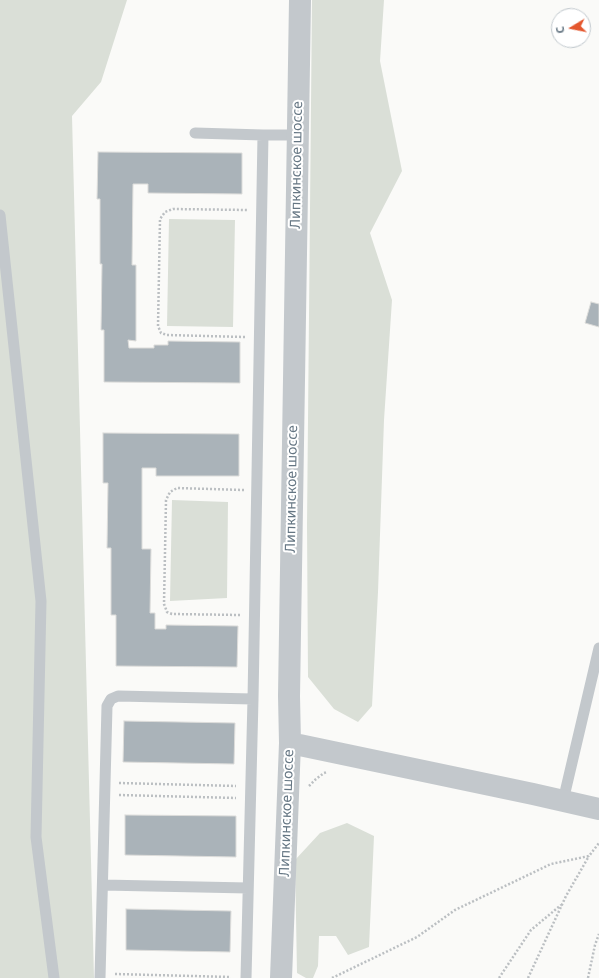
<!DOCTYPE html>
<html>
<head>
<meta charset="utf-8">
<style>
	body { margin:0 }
	#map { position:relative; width:599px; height:978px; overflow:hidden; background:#fafaf8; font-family:"Noto Sans",sans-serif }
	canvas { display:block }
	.north { position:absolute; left:551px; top:8px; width:40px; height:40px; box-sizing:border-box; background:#fff; border:1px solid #c1c8cd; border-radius:50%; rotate:260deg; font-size:11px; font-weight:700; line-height:16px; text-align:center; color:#657683 }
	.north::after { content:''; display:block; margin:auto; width:14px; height:18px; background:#e4572e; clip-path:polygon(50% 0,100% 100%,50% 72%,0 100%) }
</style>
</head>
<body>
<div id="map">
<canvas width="599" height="978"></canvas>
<div class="north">С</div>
</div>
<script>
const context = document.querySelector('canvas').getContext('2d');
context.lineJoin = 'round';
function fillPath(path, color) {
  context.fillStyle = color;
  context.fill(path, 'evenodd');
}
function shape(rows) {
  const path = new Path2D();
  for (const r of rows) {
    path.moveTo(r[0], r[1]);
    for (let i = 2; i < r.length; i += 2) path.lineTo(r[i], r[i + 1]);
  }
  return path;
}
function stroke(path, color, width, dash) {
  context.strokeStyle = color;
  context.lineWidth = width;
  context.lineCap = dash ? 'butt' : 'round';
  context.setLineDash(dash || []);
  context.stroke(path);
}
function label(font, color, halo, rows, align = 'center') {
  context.font = font + ' "Noto Sans",sans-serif';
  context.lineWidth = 4;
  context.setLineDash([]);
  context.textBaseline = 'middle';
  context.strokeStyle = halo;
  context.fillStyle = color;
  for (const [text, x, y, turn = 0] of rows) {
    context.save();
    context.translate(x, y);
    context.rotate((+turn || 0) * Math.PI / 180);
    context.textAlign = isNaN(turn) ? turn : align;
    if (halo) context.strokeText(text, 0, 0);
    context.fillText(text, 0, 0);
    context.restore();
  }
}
const green = shape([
	[0,0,127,0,101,82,72,116,94,978,0,978],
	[312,0,384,0,380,61,402,171,370,233,392,300,384,420,378,592,372,706,358,722,334,709,308,677,307,525],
	[169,219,235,220,233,327,167,326],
	[172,500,228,502,227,598,170,601],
	[347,823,374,836,369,947,348,955,336,936,319,936,318,966,313,978,306,978,297,973,295,860,320,833]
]);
const building = shape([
	[98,152,242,153,242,194,148,193,148,184,133,184,132,265,136,265,136,341,128,340,129,348,154,348,154,345,168,345,168,341,240,342,240,383,104,382,104,330,101,330,102,264,100,264,100,199,97,199,98,152],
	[591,302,599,304,599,327,585,323,591,302],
	[103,433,239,434,239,476,156,476,156,468,142,468,142,549,151,549,150,613,155,613,155,629,166,629,166,625,238,626,237,667,116,666,116,615,111,615,111,548,107,548,108,483,103,483,103,433],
	[124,721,235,723,234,764,123,762,124,721],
	[125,815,236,816,236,857,125,855,125,815],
	[126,909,231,911,230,952,126,950,126,909]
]);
const path = shape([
	[245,337,167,335,161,333,158,326,160,219,165,212,173,209,248,210],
	[240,615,172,614,167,612,164,604,166,500,170,492,177,488,244,490],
	[119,783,236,786],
	[309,786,316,779,324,773,327,772],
	[119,795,236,798],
	[115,974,231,977],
	[332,978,417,937,455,910,551,864,589,856,599,843],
	[499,978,531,930,561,905],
	[528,978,566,896,589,856],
	[588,978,595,945,599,934]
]);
const service = shape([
	[195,133,263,135,253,699],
	[263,135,297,135],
	[0,215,41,601,36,837,54,978],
	[563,801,599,648],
	[103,885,248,888],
	[100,978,107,706,111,699,118,696,253,699,246,978]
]);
const tertiary = shape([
	[290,743,533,794,599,809],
	[281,978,290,743,289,696,300,0]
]);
const streetNames = [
	["Липкинское шоссе",297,165,-89],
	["Липкинское шоссе",292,489,-89],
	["Липкинское шоссе",287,813,-88]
];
fillPath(green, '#dadfd7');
fillPath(building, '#aab3b9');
stroke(building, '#dcdcda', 1);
stroke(path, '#bbbfc2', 2.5, [2, 2]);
stroke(service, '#c3c8cc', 11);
stroke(tertiary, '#c3c8cc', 22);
label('14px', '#657683', '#fff', streetNames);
</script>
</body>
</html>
